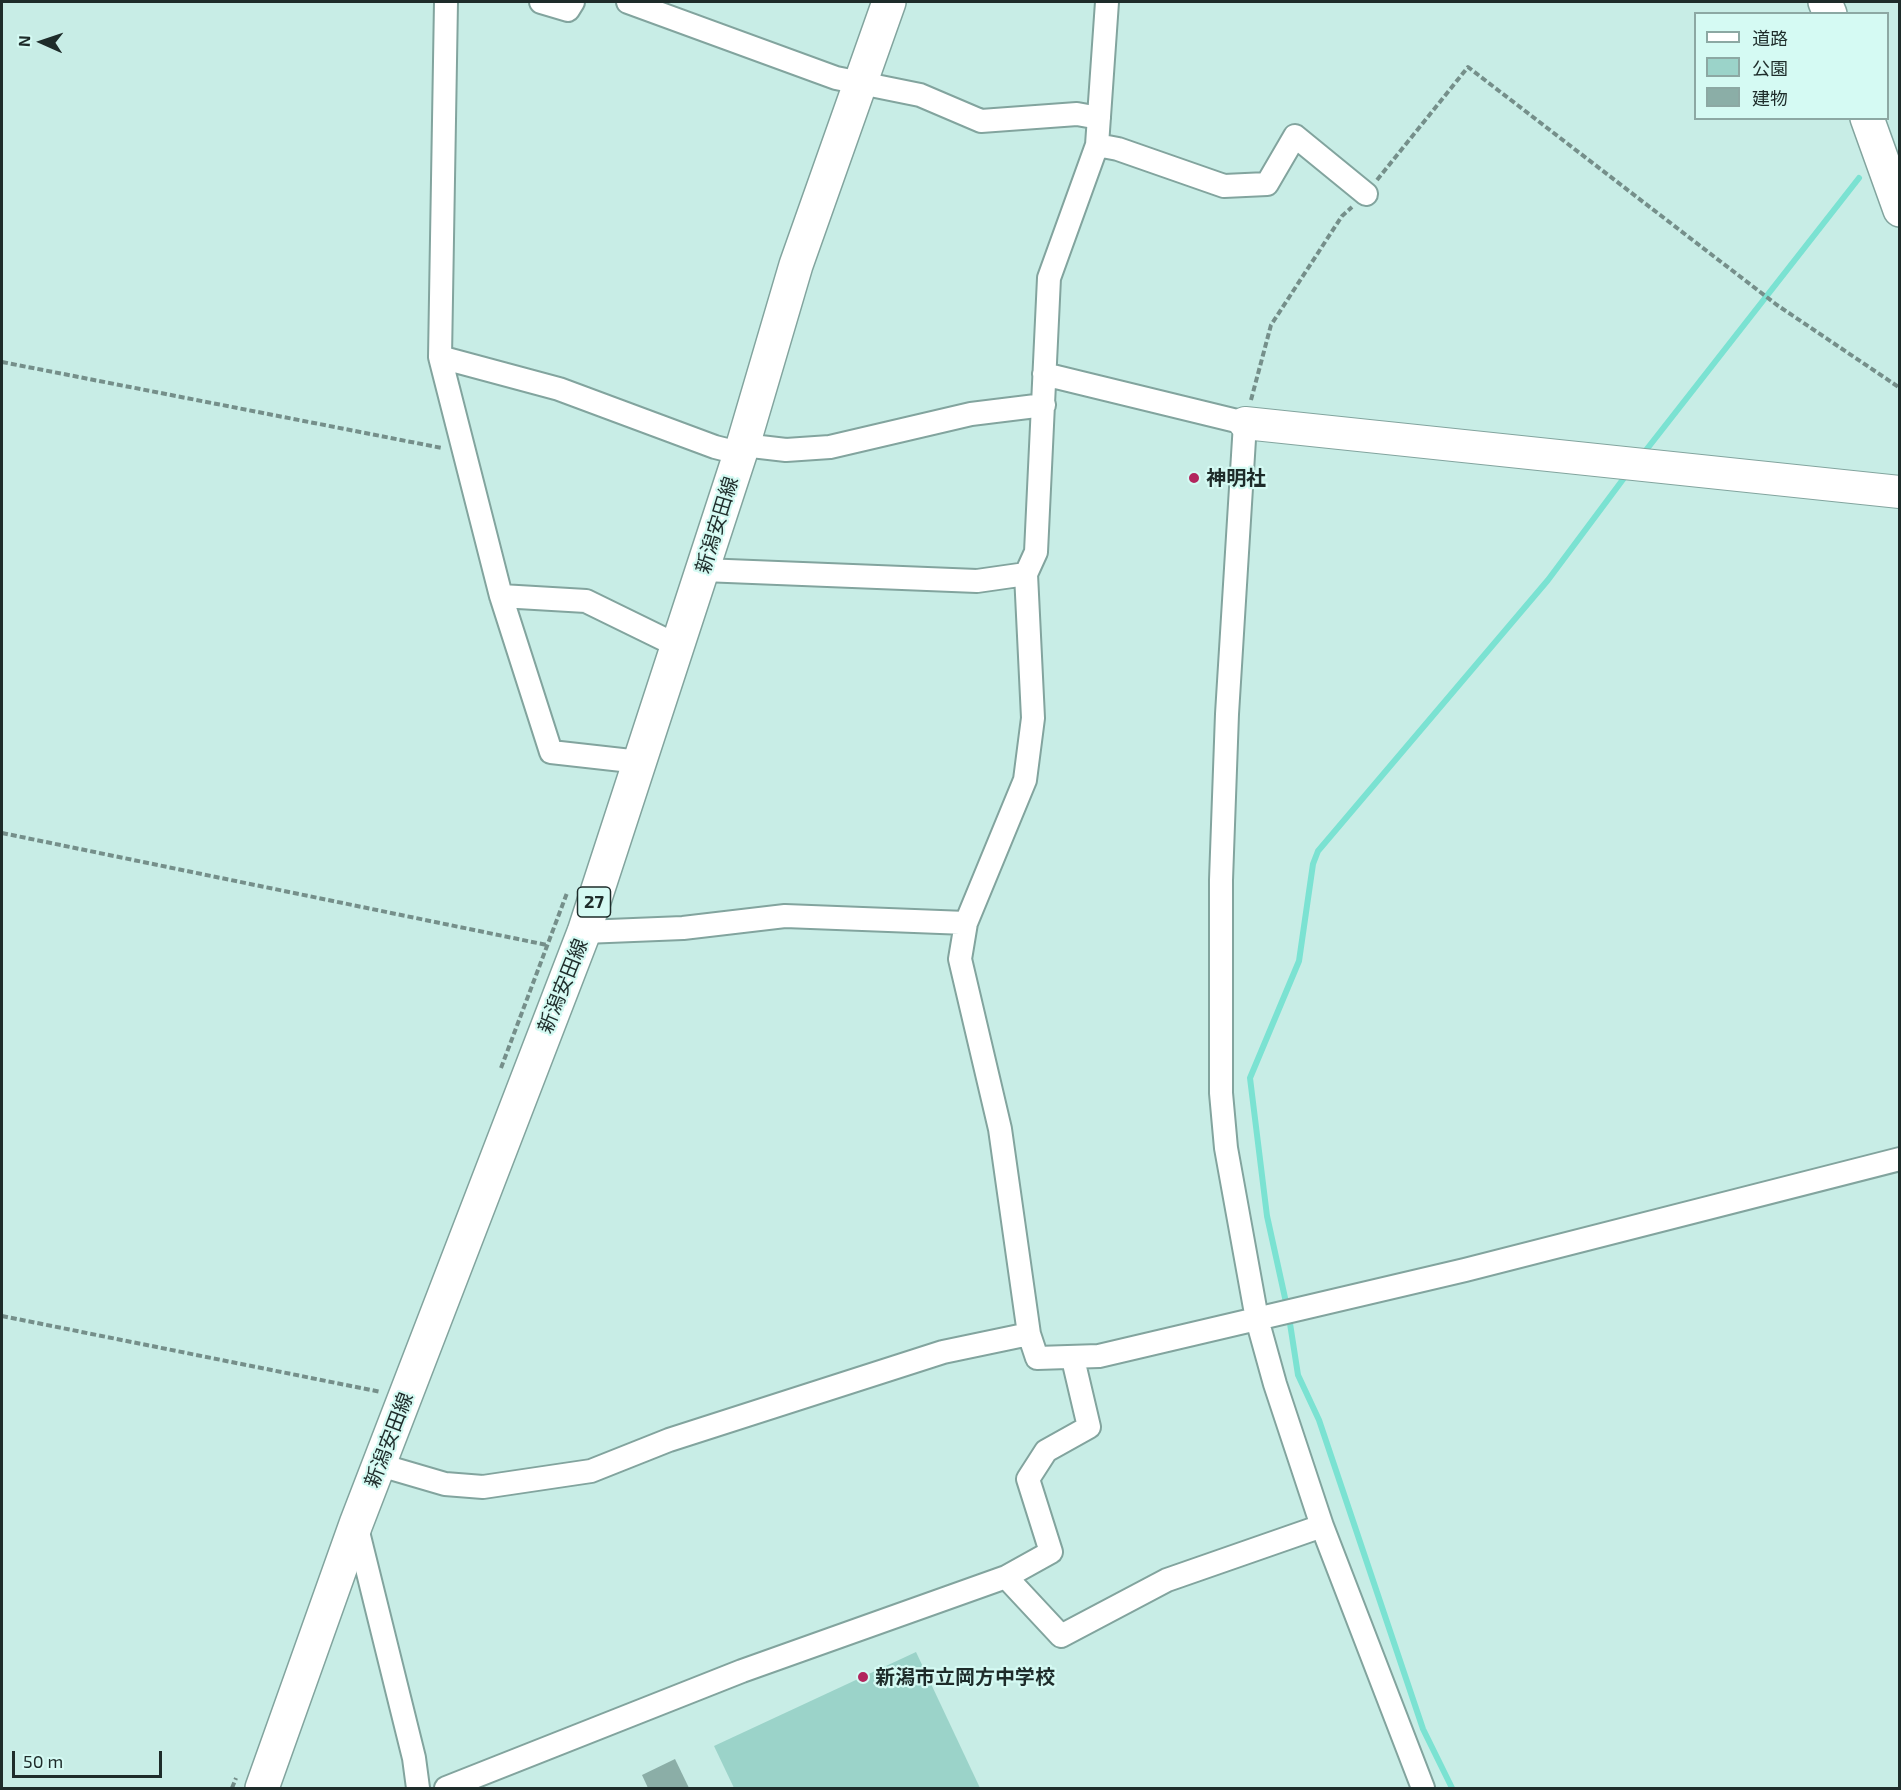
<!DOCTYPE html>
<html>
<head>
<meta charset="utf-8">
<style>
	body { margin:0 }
	#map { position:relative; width:1901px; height:1790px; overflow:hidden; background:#c8ede6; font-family:"Exo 2","Noto Sans JP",sans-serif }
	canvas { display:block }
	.frame { position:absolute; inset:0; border:3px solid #1e2c2a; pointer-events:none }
	.legend { position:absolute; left:1694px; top:12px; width:195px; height:108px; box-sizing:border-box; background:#d5faf3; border:2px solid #8ca8a3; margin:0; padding:8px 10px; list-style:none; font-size:18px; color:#1e2c2a }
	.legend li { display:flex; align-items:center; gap:12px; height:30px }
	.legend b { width:30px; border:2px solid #8ca8a3 }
	.north { position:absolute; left:12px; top:12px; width:60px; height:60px; -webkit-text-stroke:4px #d5faf3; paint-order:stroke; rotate:273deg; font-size:16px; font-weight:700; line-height:24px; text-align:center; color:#1e2c2a }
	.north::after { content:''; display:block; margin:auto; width:21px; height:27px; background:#1e2c2a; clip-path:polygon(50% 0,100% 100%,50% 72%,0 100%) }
	.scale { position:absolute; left:12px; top:1751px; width:150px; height:27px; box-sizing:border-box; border:3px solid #1e2c2a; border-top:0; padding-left:8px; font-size:18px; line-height:21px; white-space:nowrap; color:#1e2c2a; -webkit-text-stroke:4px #d5faf3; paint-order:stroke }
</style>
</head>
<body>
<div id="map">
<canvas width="1901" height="1790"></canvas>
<div class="frame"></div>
<ul class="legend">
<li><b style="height:8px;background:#fff"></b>道路</li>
<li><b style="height:16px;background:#9bd3c9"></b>公園</li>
<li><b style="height:16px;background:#8baea7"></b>建物</li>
</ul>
<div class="north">N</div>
<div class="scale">50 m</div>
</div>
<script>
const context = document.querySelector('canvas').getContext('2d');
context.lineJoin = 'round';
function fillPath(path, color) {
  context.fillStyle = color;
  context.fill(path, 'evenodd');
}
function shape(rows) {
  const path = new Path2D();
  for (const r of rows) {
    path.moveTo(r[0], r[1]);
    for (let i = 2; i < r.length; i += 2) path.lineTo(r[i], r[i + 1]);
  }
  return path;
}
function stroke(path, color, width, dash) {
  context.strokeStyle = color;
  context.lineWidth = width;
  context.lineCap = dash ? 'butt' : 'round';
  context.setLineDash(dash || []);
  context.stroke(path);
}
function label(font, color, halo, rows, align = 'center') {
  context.font = font + ' "Exo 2","Noto Sans JP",sans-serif';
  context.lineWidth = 4.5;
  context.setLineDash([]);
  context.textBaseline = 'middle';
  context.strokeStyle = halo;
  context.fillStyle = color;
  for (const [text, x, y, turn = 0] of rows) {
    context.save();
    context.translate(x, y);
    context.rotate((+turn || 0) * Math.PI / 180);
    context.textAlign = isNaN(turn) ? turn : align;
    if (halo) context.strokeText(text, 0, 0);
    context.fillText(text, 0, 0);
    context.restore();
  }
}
const green = shape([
	[916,1652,980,1788,734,1788,714,1746]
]);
const stream = shape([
	[1643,454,1859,178],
	[1287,1307,1267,1216,1250,1078,1299,961,1313,864,1318,851,1548,580,1627,474],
	[1289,1317,1298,1375,1319,1420,1423,1729,1452,1788]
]);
const building = shape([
	[675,1759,689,1788,648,1788,642,1775]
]);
const path = shape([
	[1377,180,1468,67,1777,305,1900,388],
	[2,362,442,448],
	[1251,400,1271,325,1342,216,1352,207],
	[2,833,547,945],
	[501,1068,567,893],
	[2,1316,381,1392],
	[232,1788,236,1778]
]);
const street = shape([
	[446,2,440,357,501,596,551,752,640,762],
	[541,2,568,10,573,2],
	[628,2,836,78,920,95,981,121,1077,114,1099,118],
	[1107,2,1097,145,1049,278,1036,552,1026,574,1033,718,1025,780,966,923,960,959,1000,1129,1029,1334,1037,1358,1099,1356,1465,1270,1900,1159],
	[1097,145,1118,149,1224,186,1267,184,1295,136,1366,194],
	[440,357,559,389,715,447,739,453],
	[1044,374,1245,423,1227,714,1221,880,1221,1093,1226,1148,1257,1319,1275,1384,1322,1526,1423,1788],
	[743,445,786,450,830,447,971,414,1044,405],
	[703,570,977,581,1026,574],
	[501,596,586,601,678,646],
	[584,932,683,928,785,916,966,923],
	[380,1465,445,1484,483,1487,591,1471,669,1440,943,1352,1029,1334],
	[356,1524,414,1758,418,1788],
	[1006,1577,1051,1552,1028,1479,1046,1451,1089,1427,1073,1359],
	[446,1788,742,1671,1006,1577,1061,1636,1167,1580,1322,1526]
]);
const secondary = shape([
	[1245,423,1900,492]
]);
const primary = shape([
	[1825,2,1830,14],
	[1867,118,1900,210],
	[262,1788,356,1524,584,932,743,445,796,265,889,2]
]);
const markers = [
	[1194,478,6,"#b2255d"],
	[863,1677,6,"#b2255d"]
];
const shields = [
	[594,902,33]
];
const shieldNames = [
	["27",594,902]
];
const poiNames = [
	["神明社",1206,478],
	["新潟市立岡方中学校",875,1677]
];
const streetNames = [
	["新潟安田線",717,525,-73],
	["新潟安田線",563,986,-68],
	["新潟安田線",389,1440,-69]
];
fillPath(green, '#9bd3c9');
stroke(stream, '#7be2d2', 6);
fillPath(building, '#8baea7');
stroke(street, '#82a49e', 26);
stroke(secondary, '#82a49e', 34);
stroke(primary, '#82a49e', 36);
stroke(path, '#758f8a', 4, [6, 3]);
stroke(street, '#fff', 22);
stroke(secondary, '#fff', 32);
stroke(primary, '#fff', 33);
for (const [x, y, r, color] of markers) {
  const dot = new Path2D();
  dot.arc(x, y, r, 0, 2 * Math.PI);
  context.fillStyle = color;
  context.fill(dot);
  stroke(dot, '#d5faf3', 2);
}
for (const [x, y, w] of shields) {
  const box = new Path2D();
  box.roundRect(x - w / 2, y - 15, w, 30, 4.5);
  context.fillStyle = '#d5faf3';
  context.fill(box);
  stroke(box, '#1e2c2a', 1.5);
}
label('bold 18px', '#1e2c2a', null, shieldNames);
label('bold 20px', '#1e2c2a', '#d5faf3', poiNames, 'left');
label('20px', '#1e2c2a', '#d5faf3', streetNames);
</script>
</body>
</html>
